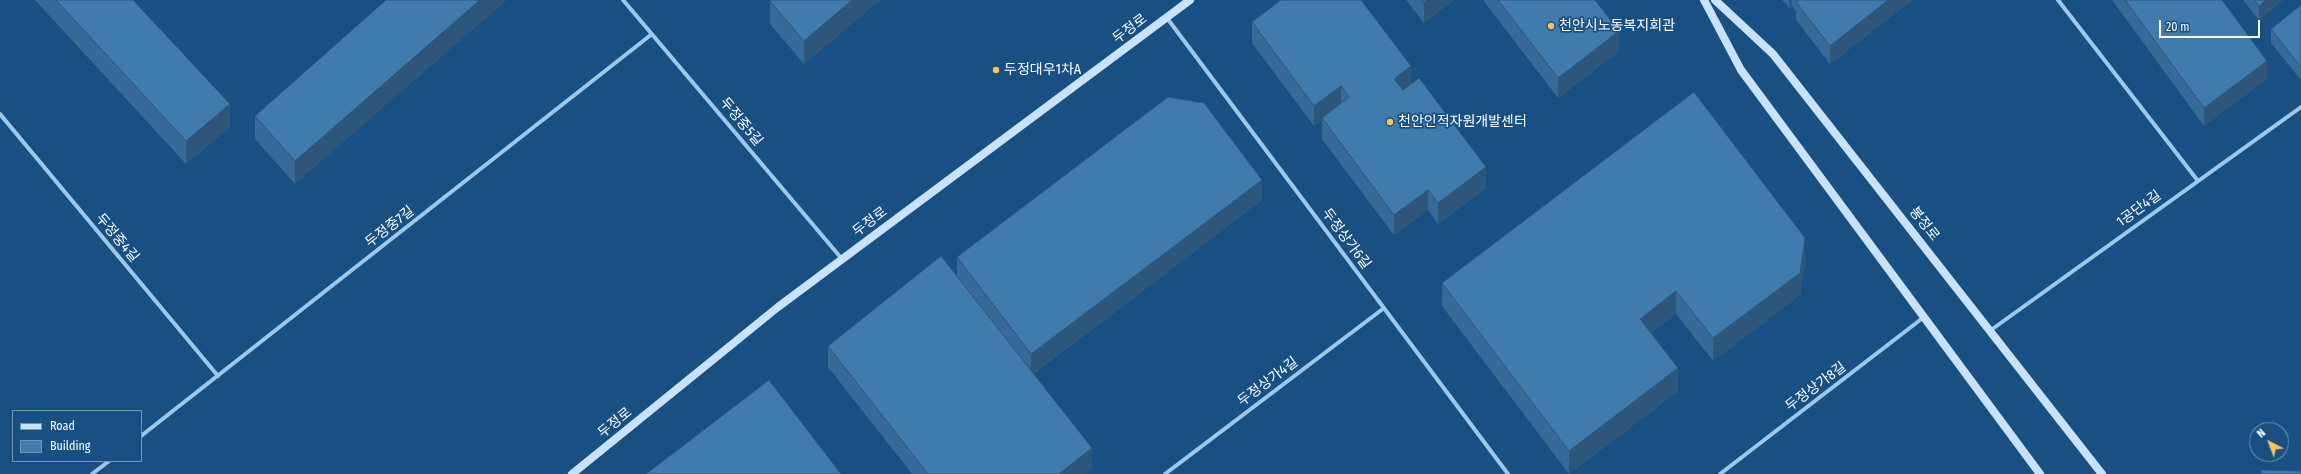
<!DOCTYPE html>
<html>
<head>
<meta charset="utf-8">
<style>
	body { margin:0 }
	#map { position:relative; width:2301px; height:474px; overflow:hidden; background:#185084; font-family:"Fira Sans Condensed",sans-serif }
	canvas { display:block }
	.legend { position:absolute; left:12px; top:410px; width:130px; height:52px; box-sizing:border-box; background:#185084; border:1px solid #7496b5; margin:0; padding:5px 7px; list-style:none; font-size:12px; color:#fff }
	.legend li { display:flex; align-items:center; gap:8px; height:20px }
	.legend b { width:20px; border:1px solid #7496b5 }
	.north { position:absolute; left:2249px; top:422px; width:40px; height:40px; box-sizing:border-box; background:#185084; border:1px solid #7496b5; border-radius:50%; rotate:318deg; font-size:11px; font-weight:700; line-height:16px; text-align:center; color:#fff }
	.north::after { content:''; display:block; margin:auto; width:14px; height:18px; background:#ffc158; clip-path:polygon(50% 0,100% 100%,50% 72%,0 100%) }
	.scale { position:absolute; left:2159px; top:20px; width:101px; height:18px; box-sizing:border-box; border:2px solid #fff; border-top:0; padding-left:5px; font-size:12px; line-height:14px; white-space:nowrap; color:#fff; -webkit-text-stroke:3px #185084; paint-order:stroke }
</style>
</head>
<body>
<div id="map">
<canvas width="2301" height="474"></canvas>
<ul class="legend">
<li><b style="height:5px;background:#c9e2f9"></b>Road</li>
<li><b style="height:11px;background:#407bae"></b>Building</li>
</ul>
<div class="north">N</div>
<div class="scale">20 m</div>
</div>
<script>
const context = document.querySelector('canvas').getContext('2d');
context.lineJoin = 'round';
function shape(rows) {
  const path = new Path2D();
  for (const r of rows) {
    path.moveTo(r[0], r[1]);
    for (let i = 2; i < r.length; i += 2) path.lineTo(r[i], r[i + 1]);
  }
  return path;
}
function stroke(path, color, width, dash) {
  context.strokeStyle = color;
  context.lineWidth = width;
  context.lineCap = dash ? 'butt' : 'round';
  context.setLineDash(dash || []);
  context.stroke(path);
}
function fillPath(path, color) {
  context.fillStyle = color;
  context.fill(path, 'evenodd');
}
function label(font, color, halo, rows, align = 'center') {
  context.font = font + ' "Fira Sans Condensed","Noto Sans KR",sans-serif';
  context.lineWidth = 3.5;
  context.setLineDash([]);
  context.textBaseline = 'middle';
  context.strokeStyle = halo;
  context.fillStyle = color;
  for (const [text, x, y, turn = 0] of rows) {
    context.save();
    context.translate(x, y);
    context.rotate((+turn || 0) * Math.PI / 180);
    context.textAlign = isNaN(turn) ? turn : align;
    if (halo) context.strokeText(text, 0, 0);
    context.fillText(text, 0, 0);
    context.restore();
  }
}
const street = shape([
	[623,0,842,259],
	[2058,0,2198,181],
	[1167,18,1508,474],
	[0,114,218,376],
	[1991,330,2301,107],
	[141,436,652,34],
	[92,474,109,461],
	[1165,474,1384,308],
	[1720,474,1924,317]
]);
const secondary = shape([
	[1704,0,1741,70,2040,474],
	[1715,0,1773,54,2102,474],
	[572,474,778,307,1190,0]
]);
const wall = shape([
	[35,0,133,0,230,127,186,164],
	[386,0,295,184,255,139,255,116],
	[880,0,804,64,770,24,770,1],
	[1406,0,1454,0,1424,23],
	[1483,0,1595,0,1619,51,1558,98],
	[1782,0,1911,0,1911,1,1830,64,1796,20,1796,11,1792,6,1789,9,1787,6,1787,2,1785,4],
	[2112,0,2222,0,2267,79,2204,126],
	[2243,0,2283,0,2259,20],
	[2301,5,2301,80,2271,43,2271,29],
	[1252,22,1411,84,1486,188,1438,224,1428,210,1394,235,1322,139,1322,121,1314,126,1252,43],
	[1262,200,1033,374,1092,468,1085,474,912,474,828,367,828,346,957,277,957,257],
	[1805,261,1800,295,1713,361,1676,314,1651,333,1678,391,1569,474,1442,306,1442,283]
]);
const shadedWall = shape([
	[480,0,507,0,295,184,295,161],
	[852,0,880,0,804,64,804,41],
	[1427,0,1454,0,1424,23,1424,3],
	[1789,0,1792,0,1792,6,1789,9],
	[1888,0,1911,0,1911,1,1830,64,1830,46],
	[2266,0,2283,0,2259,20,2259,6],
	[1619,31,1619,51,1558,98,1558,78],
	[2267,61,2267,79,2204,126,2204,108],
	[1411,66,1411,86,1394,99,1394,79],
	[1341,86,1341,106,1322,118,1322,121,1314,126,1314,106],
	[230,104,230,127,186,164,186,141],
	[1486,167,1486,188,1438,224,1438,203],
	[1262,180,1262,200,1031,375,1031,354],
	[1428,190,1428,210,1394,235,1394,215],
	[1805,238,1805,261,1800,295,1713,361,1713,338],
	[1676,291,1676,314,1640,341,1640,319],
	[1678,368,1678,391,1569,474,1569,451],
	[1092,448,1092,468,1085,474,1059,474]
]);
const building = shape([
	[56,0,133,0,230,104,186,141,56,0],
	[386,0,480,0,295,161,255,116,386,0],
	[771,0,852,0,804,41,770,1,771,0],
	[1281,0,1361,0,1411,66,1394,79,1403,90,1419,78,1486,167,1438,203,1428,190,1394,215,1322,118,1349,97,1341,86,1314,106,1252,22,1281,0],
	[1422,0,1427,0,1424,3,1422,0],
	[1498,0,1595,0,1619,31,1558,78,1498,0],
	[1798,0,1888,0,1830,46,1796,2,1798,0],
	[2125,0,2222,0,2267,61,2204,108,2125,0],
	[2254,0,2266,0,2259,6,2254,0],
	[2301,5,2301,67,2271,29,2301,5],
	[1694,92,1805,238,1800,273,1713,338,1676,291,1640,319,1678,368,1569,451,1442,283,1694,92],
	[1168,97,1204,103,1262,180,1031,354,957,257,1168,97],
	[941,256,1092,448,1059,474,928,474,828,346,941,256],
	[769,380,841,474,646,474,769,380],
	[2261,470,2301,471,2301,474,2261,474,2261,470]
]);
const markers = [
	[1551,26,4,"#ffc158"],
	[996,70,4,"#ffc158"],
	[1390,122,4,"#ffc158"]
];
const poiNames = [
	["천안시노동복지회관",1559,26],
	["두정대우1차A",1004,70],
	["천안인적자원개발센터",1398,122]
];
const streetNames = [
	["두정로",1130,29,-37],
	["두정중5길",741,122,50],
	["1공단4길",2139,209,-36],
	["두정로",870,222,-37],
	["봉정로",1924,224,52],
	["두정중7길",390,227,-38],
	["두정중4길",117,238,50],
	["두정상가6길",1346,239,53],
	["두정상가4길",1268,382,-37],
	["두정상가8길",1816,387,-37],
	["두정로",615,423,-39]
];
stroke(street, '#9dc8ec', 4);
stroke(secondary, '#c9e2f9', 8);
fillPath(wall, '#376a96');
fillPath(shadedWall, '#2d567a');
fillPath(building, '#407bae');
stroke(building, '#2d567a', 1);
for (const [x, y, r, color] of markers) {
  const dot = new Path2D();
  dot.arc(x, y, r, 0, 2 * Math.PI);
  context.fillStyle = color;
  context.fill(dot);
  stroke(dot, '#185084', 1.5);
}
label('14px', '#fff', '#185084', poiNames, 'left');
label('14px', '#fff', '#185084', streetNames);
</script>
</body>
</html>
